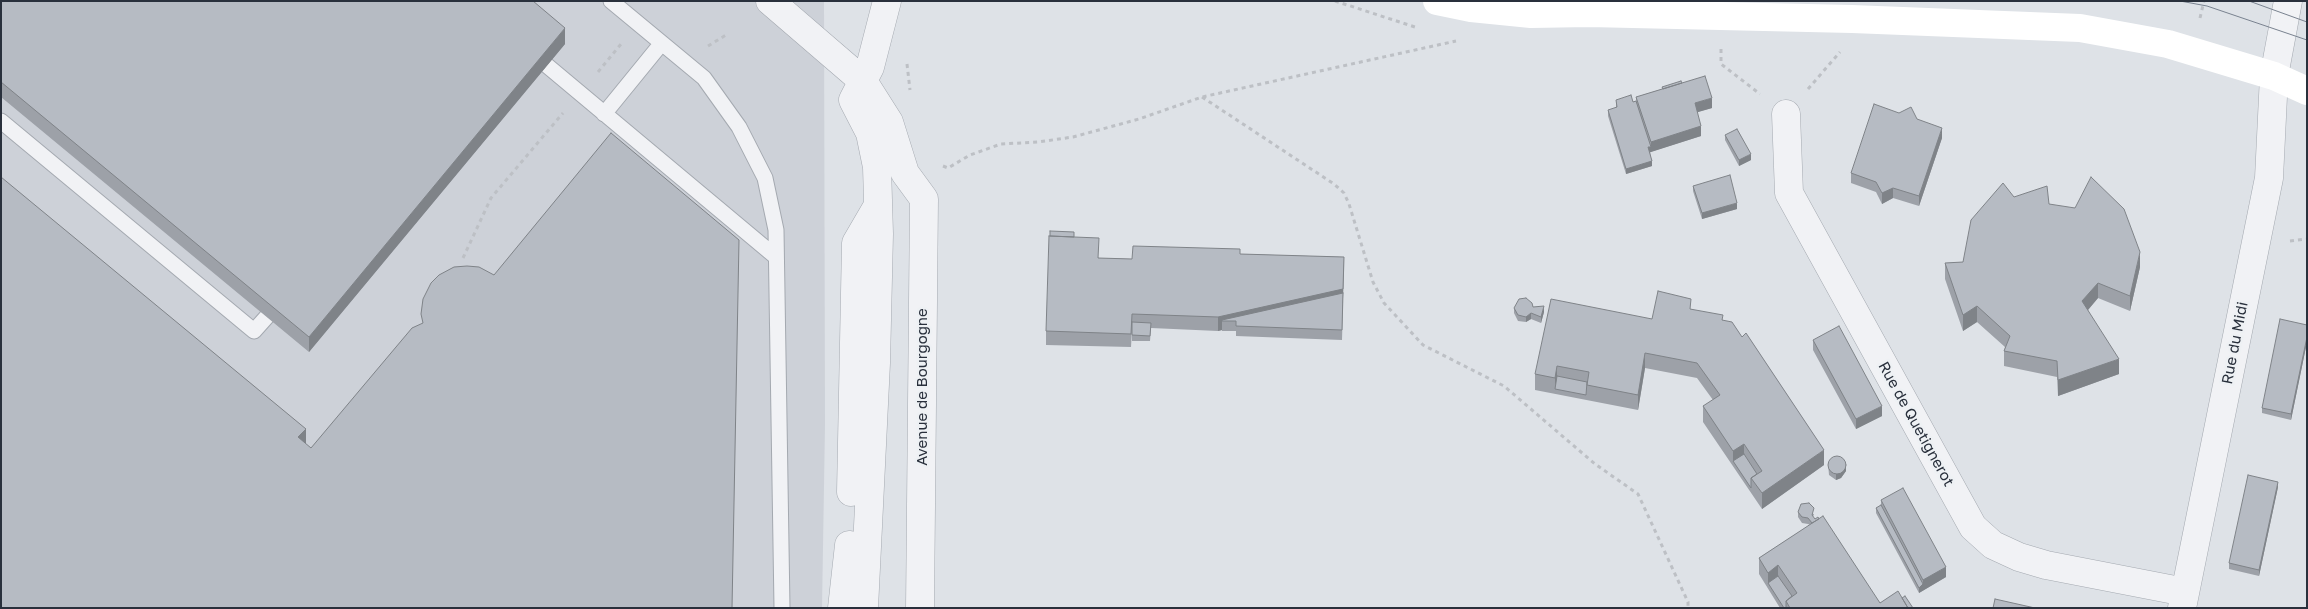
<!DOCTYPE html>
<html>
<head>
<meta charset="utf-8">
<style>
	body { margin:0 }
	#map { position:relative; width:2308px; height:609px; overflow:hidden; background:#dee2e7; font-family:"Golos Text",sans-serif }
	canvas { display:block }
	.frame { position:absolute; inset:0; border:2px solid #29303c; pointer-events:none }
</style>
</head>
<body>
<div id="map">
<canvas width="2308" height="609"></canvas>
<div class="frame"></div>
</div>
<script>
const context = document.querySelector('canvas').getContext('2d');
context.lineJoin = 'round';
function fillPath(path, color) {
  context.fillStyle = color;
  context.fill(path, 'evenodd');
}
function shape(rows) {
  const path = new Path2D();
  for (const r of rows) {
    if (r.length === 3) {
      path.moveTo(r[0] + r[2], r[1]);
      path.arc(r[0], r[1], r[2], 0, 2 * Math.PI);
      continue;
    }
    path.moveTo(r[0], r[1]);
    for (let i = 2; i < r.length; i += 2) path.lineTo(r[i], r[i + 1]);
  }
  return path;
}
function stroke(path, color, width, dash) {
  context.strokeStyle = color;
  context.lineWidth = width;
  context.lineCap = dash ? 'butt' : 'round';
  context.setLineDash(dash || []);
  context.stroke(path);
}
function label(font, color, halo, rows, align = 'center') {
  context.font = font + ' "Golos Text",sans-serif';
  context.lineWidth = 5;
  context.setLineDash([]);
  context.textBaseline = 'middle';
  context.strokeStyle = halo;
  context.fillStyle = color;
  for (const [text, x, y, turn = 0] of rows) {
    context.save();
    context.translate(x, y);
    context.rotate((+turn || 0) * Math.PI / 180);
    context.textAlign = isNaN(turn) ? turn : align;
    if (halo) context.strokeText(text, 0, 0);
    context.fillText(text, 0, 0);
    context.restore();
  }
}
const built = shape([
	[1,1,824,1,825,425,822,608,1,608]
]);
const path = shape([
	[1335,1,1415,27],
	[2200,18,2204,1],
	[708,46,726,35],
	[1721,49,1721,64,1760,94],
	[907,64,910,90],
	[598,72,621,44],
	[1808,89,1840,52],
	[1202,97,1334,184,1344,193,1349,204,1373,282,1384,303,1423,345,1504,386,1595,464,1638,494,1688,602,1688,608],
	[943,166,948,168,970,155,1001,144,1038,142,1073,137,1139,119,1202,97,1456,41],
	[2290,241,2307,239],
	[463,258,491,198,563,113]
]);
const service = shape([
	[611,1,704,78,739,127,765,178,776,230,782,608],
	[532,53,776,257],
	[604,114,661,44],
	[1,121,254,331,279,303]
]);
const minor = shape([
	[770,1,863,81,889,122,905,173,924,199,920,608],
	[1786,114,1789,193,1973,527,1993,545,2019,557,2046,565,2185,592],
	[851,492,856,243,877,207],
	[842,608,849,545],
	[864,608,876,363,879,234,877,167,870,133,853,100,870,67,887,1],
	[2182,608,2269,178,2274,76,2288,1]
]);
const secondary = shape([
	[1437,1,1471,8,1531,14,1589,13,1852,19,2080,28,2168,44,2274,76,2307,91]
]);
const tram = shape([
	[2180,1,2207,6,2307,40],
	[2249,1,2307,22]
]);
const wall = shape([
	[1,1,565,44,309,352,1,97],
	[1682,83,1712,108,1697,112,1701,136,1650,152,1652,166,1626,174,1608,116,1608,110,1616,108,1616,100,1633,102,1636,101,1636,97,1662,89,1662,87],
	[1917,119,1942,138,1919,206,1893,198,1882,204,1876,192,1851,183,1851,173],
	[1725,135,1751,160,1739,166,1725,140],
	[1693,186,1737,209,1702,219,1693,191],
	[2014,197,2049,204,2140,267,2130,311,2098,298,2088,310,2119,374,2058,396,2057,377,2004,366,2004,351,2005,347,1977,322,1963,331,1945,279,1945,263,1963,262],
	[1074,237,1099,258,1132,259,1240,254,1344,257,1342,340,1236,336,1236,331,1222,331,1222,330,1218,331,1151,328,1150,341,1132,341,1132,329,1131,347,1046,345,1046,331],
	[1533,307,1544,312,1541,323,1531,319,1526,322,1518,321,1514,313,1514,308],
	[1691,309,1723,320,1824,465,1762,509,1703,422,1703,406,1713,400,1697,378,1645,368,1638,410,1535,390,1535,374],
	[2307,325,2307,342,2291,420,2262,413,2262,408],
	[1813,340,1882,416,1856,429,1813,350],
	[1828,463,1846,471,1841,478,1836,480,1829,475],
	[2278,487,2259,576,2229,569,2229,563],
	[1881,500,1946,577,1919,593,1876,513,1876,508,1881,505],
	[1798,512,1814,514,1813,517,1880,603,1902,598,1913,608,1780,608,1759,574,1759,558,1810,525,1808,524,1802,523,1798,517]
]);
const shadedWall = shape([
	[565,28,565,44,309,352,309,337],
	[1712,98,1712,108,1695,113,1695,103],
	[1701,126,1701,136,1648,153,1648,147,1651,147,1651,142],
	[1942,128,1942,138,1919,206,1919,196],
	[1751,154,1751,160,1739,166,1739,160],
	[1652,161,1652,166,1626,174,1626,169],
	[1893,188,1893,198,1882,204,1882,193],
	[1737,203,1737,209,1702,219,1702,213],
	[2140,252,2140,267,2130,311,2130,296],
	[1344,257,1342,340,1343,303,1222,321,1222,330,1218,331,1218,317],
	[2098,283,2098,298,2082,317,2082,301],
	[1544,306,1544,312,1541,323,1541,317],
	[1977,306,1977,322,1963,331,1963,315],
	[1531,313,1531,319,1526,322,1526,317],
	[2307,337,2307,342,2291,420,2291,414],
	[1645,353,1645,368,1638,410,1638,395],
	[2119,359,2119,374,2058,396,2058,380],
	[1557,366,1557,382,1555,389,1555,378],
	[1882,406,1882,416,1856,429,1856,419],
	[306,429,306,443,298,450,298,437],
	[1744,444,1744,460,1733,461,1733,466,1733,451],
	[1824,450,1824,465,1762,509,1762,493],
	[1846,466,1846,471,1841,478,1836,480,1836,474],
	[2278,482,2278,487,2259,576,2259,570],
	[1778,565,1778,581,1768,583,1768,573],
	[1946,567,1946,577,1919,593,1919,588,1923,584,1923,580]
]);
const building = shape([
	[1,1,533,1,565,28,309,337,1,82,1,1],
	[1705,76,1712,98,1695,103,1701,126,1651,142,1636,97,1705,76],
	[1681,81,1682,83,1663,89,1662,87,1681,81],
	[1631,95,1633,102,1636,101,1651,147,1648,147,1652,161,1626,169,1608,110,1617,107,1616,100,1631,95],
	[1874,104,1899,113,1911,107,1917,119,1942,128,1919,196,1893,188,1882,193,1876,182,1851,173,1874,104],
	[1737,129,1751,154,1739,160,1725,135,1737,129],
	[611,133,739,240,732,608,1,608,1,177,306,429,298,437,311,448,412,328,423,323,421,314,423,299,431,283,439,275,454,267,467,266,479,267,494,275,611,133],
	[1730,175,1737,203,1702,213,1693,186,1730,175],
	[2091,177,2124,209,2140,252,2130,296,2098,283,2082,301,2119,359,2058,380,2057,361,2004,351,2010,336,1977,306,1963,315,1945,263,1963,262,1971,220,2003,183,2014,197,2047,186,2049,204,2075,208,2091,177],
	[1050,231,1074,232,1074,237,1050,236,1050,231],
	[1049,236,1099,238,1098,258,1132,259,1133,246,1240,249,1240,254,1344,257,1343,289,1218,317,1132,314,1131,334,1046,331,1049,236],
	[1658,291,1691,299,1690,309,1723,315,1722,320,1732,322,1742,337,1746,333,1824,450,1762,493,1751,478,1762,471,1744,444,1733,451,1703,406,1720,395,1697,363,1645,353,1638,395,1587,385,1589,372,1557,366,1555,378,1535,374,1551,299,1652,319,1658,291],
	[1343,293,1342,330,1236,326,1236,321,1222,321,1222,320,1343,293],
	[1526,298,1532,303,1533,307,1544,306,1541,317,1531,313,1526,317,1518,315,1514,308,1519,299,1526,298],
	[2280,319,2307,325,2307,337,2291,414,2262,408,2280,319],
	[1132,322,1151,323,1150,336,1132,335,1132,322],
	[1839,326,1882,406,1856,419,1813,340,1839,326],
	[1557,376,1587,382,1586,395,1555,389,1557,376],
	[1744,454,1757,474,1751,478,1751,488,1733,461,1744,454],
	[1837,465,9],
	[2248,475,2278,482,2259,570,2229,563,2248,475],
	[1903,488,1946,567,1923,580,1881,500,1903,488],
	[1809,503,1814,508,1812,515,1815,519,1818,517,1819,519,1812,523,1808,518,1802,517,1798,512,1801,504,1809,503],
	[1881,505,1923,584,1919,588,1876,508,1881,505],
	[1823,516,1880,603,1898,591,1908,608,1790,608,1786,601,1797,593,1778,565,1768,573,1759,558,1823,516],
	[1778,576,1792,596,1786,601,1786,608,1784,608,1768,583,1778,576],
	[1905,596,1913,608,1908,608,1902,598,1905,596],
	[1995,599,2035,608,1993,608,1995,599]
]);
const streetNames = [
	["Rue du Midi",2235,343,-79],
	["Avenue de Bourgogne",922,387,-90],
	["Rue de Quetignerot",1916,424,61]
];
fillPath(built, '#cdd1d8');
stroke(service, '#a4a9b0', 17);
stroke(minor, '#a4a9b0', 29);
stroke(path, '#bdc0c5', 3, [4, 4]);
stroke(service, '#f1f2f5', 15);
stroke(minor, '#f1f2f5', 28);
stroke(secondary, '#fff', 28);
stroke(tram, '#79828f', 1);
fillPath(wall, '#9da1a8');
fillPath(shadedWall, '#7f8388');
fillPath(building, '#b6bbc3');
stroke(building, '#7f8388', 1);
label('15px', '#29303c', '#eef1f4', streetNames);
</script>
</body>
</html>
